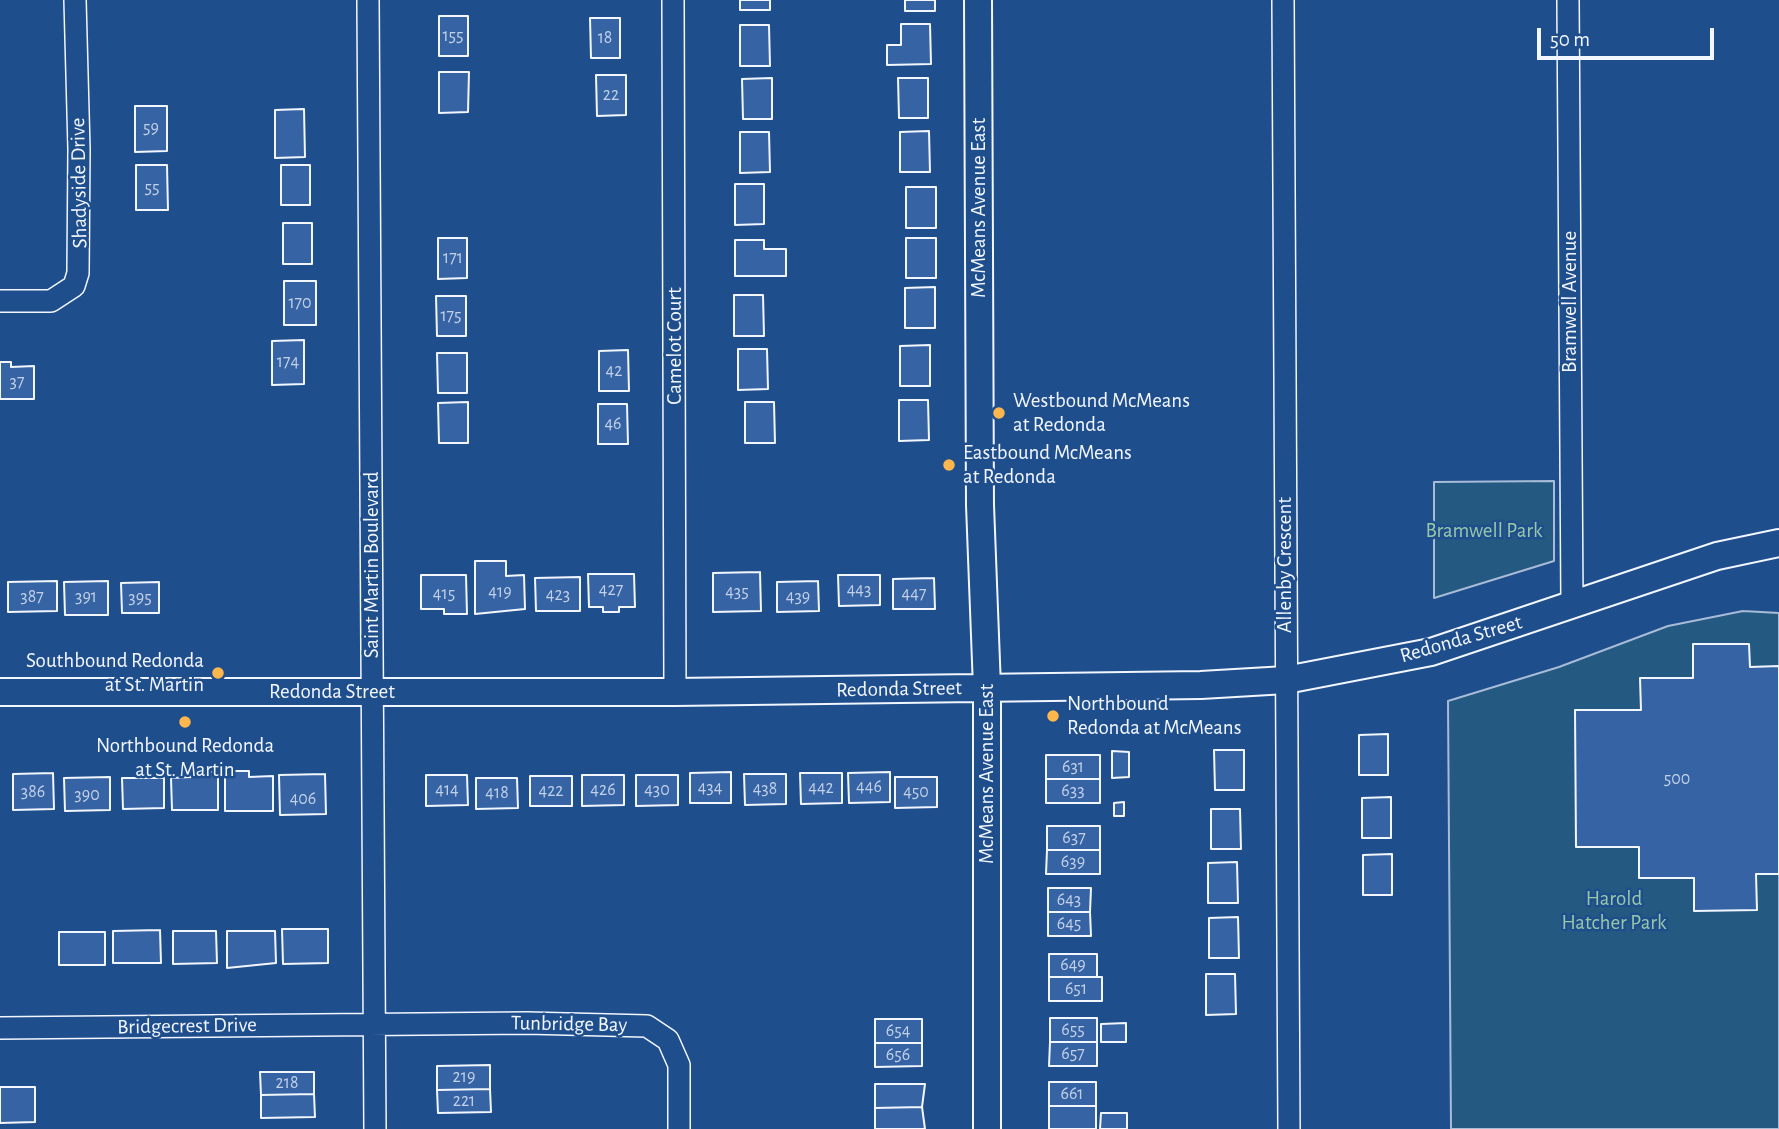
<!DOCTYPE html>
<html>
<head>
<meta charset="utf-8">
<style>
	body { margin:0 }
	#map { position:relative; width:1779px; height:1129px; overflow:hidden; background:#1f4e8c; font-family:"Alegreya Sans",sans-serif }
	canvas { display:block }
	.scale { position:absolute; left:1537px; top:28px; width:177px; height:32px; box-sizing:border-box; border:4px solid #f2f6ff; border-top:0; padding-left:9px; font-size:21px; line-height:24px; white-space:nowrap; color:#f2f6ff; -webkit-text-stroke:5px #1f4e8c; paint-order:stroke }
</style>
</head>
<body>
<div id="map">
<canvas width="1779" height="1129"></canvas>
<div class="scale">50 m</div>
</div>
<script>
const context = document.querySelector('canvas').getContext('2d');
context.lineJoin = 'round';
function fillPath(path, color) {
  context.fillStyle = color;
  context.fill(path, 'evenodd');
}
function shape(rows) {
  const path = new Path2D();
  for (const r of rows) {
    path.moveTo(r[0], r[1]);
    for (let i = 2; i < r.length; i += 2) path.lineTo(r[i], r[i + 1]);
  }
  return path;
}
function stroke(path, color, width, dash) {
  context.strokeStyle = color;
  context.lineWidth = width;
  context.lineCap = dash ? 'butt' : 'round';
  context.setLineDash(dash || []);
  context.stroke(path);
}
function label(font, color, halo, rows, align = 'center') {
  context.font = font + ' "Alegreya Sans",sans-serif';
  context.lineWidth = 5;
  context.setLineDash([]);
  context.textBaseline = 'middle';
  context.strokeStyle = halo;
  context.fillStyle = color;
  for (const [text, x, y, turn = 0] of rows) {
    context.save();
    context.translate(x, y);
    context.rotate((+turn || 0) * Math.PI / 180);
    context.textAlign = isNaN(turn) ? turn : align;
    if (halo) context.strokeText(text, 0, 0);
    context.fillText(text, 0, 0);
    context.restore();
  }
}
const green = shape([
	[1554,481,1554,561,1434,598,1434,482,1554,481],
	[1743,611,1779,613,1779,1129,1451,1129,1448,701,1559,667,1668,626,1743,611]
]);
const building = shape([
	[740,0,770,0,770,10,740,10,740,0],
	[905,0,935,0,935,11,905,11,905,0],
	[439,16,468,16,468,56,439,56,439,16],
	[590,18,620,18,620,58,591,58,590,18],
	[901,24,930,24,931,64,887,65,887,45,901,45,901,24],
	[740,25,769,25,770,66,740,66,740,25],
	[439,72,469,72,468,112,439,113,439,72],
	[596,75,626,75,626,115,597,116,596,75],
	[772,78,772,119,743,119,742,79,772,78],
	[898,78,928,78,928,118,899,118,898,78],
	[135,106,167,106,167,151,135,152,135,106],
	[304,109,305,157,275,158,275,110,304,109],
	[929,131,930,172,900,172,900,132,929,131],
	[740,132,769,132,770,172,740,173,740,132],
	[136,165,167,165,168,210,136,210,136,165],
	[281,165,310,165,310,205,281,205,281,165],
	[735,184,764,184,764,224,735,225,735,184],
	[906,187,936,187,936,228,906,228,906,187],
	[283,223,312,223,312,264,283,264,283,223],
	[438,238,467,238,467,278,438,279,438,238],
	[906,238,936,238,936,278,906,278,906,238],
	[735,240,764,240,764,249,786,249,786,276,735,276,735,240],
	[284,281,316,281,316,325,284,325,284,281],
	[935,287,935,328,905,328,905,288,935,287],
	[734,295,763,295,764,336,734,336,734,295],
	[436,296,466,296,466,336,437,336,436,296],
	[304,340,304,384,272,385,272,341,304,340],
	[930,345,930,386,900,386,900,346,930,345],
	[738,349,767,349,768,389,738,390,738,349],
	[628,350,629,391,599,391,599,351,628,350],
	[437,353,467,353,467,393,438,393,437,353],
	[0,362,11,362,11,367,34,366,34,399,0,399,0,362],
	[899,400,928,400,929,440,899,441,899,400],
	[468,402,468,443,439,443,438,403,468,402],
	[745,402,774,402,775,443,745,443,745,402],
	[598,404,627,404,628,444,598,444,598,404],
	[475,561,506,561,506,576,524,575,525,609,475,614,475,561],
	[760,572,761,611,713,612,713,573,760,572],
	[588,574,634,574,635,607,619,607,619,612,603,612,603,607,589,607,588,574],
	[421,575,466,575,467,614,444,614,444,609,421,609,421,575],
	[838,575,880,575,880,605,839,606,838,575],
	[580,577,580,611,536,611,535,578,580,577],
	[934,578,935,609,893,609,893,579,934,578],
	[57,581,57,611,8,612,8,582,57,581],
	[108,581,108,615,65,615,64,582,108,581],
	[818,581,819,611,777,612,777,582,818,581],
	[159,582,159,613,122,613,121,583,159,582],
	[1693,644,1749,644,1750,667,1779,666,1779,874,1756,874,1757,910,1694,911,1694,878,1639,878,1639,847,1576,847,1575,710,1641,710,1640,678,1693,678,1693,644],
	[1388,734,1388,775,1359,775,1359,735,1388,734],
	[1214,750,1244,750,1244,790,1215,790,1214,750],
	[1112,751,1129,752,1129,777,1112,778,1112,751],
	[1046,755,1100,755,1100,779,1046,779,1046,755],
	[225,771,249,771,249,777,273,776,273,811,225,811,225,771],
	[192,772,218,772,218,810,172,810,171,778,191,777,192,772],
	[731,772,731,803,690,803,690,773,731,772],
	[890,772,890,802,849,803,848,773,890,772],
	[53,773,54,809,13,810,13,774,53,773],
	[800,773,842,773,842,803,801,804,800,773],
	[325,774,326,814,280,815,279,775,325,774],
	[744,774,786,774,786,804,745,805,744,774],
	[426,775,467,775,468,805,426,806,426,775],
	[582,775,624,775,624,805,582,806,582,775],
	[636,775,678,775,678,805,636,806,636,775],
	[530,776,572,776,572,806,530,806,530,776],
	[110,777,110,810,65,811,64,778,110,777],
	[895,777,937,777,937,807,895,808,895,777],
	[122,778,164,778,164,808,123,809,122,778],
	[476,778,517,778,518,808,476,809,476,778],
	[1046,779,1100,779,1100,803,1046,803,1046,779],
	[1391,797,1391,838,1362,838,1362,798,1391,797],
	[1124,802,1124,816,1114,816,1114,803,1124,802],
	[1211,809,1240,809,1241,849,1211,849,1211,809],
	[1047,826,1100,826,1100,850,1047,850,1047,826],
	[1047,850,1100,850,1100,874,1046,874,1047,850],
	[1392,854,1392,895,1363,895,1363,855,1392,854],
	[1237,862,1238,903,1208,903,1208,863,1237,862],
	[1048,888,1091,888,1090,912,1048,912,1048,888],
	[1048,912,1090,912,1091,936,1048,936,1048,912],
	[1238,917,1239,958,1209,958,1209,918,1238,917],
	[282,929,328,929,328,963,283,964,282,929],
	[160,930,161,963,113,963,113,931,160,930],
	[173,931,216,931,217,963,173,964,173,931],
	[227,931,275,931,276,963,227,968,227,931],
	[59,932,105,932,105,965,59,965,59,932],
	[1049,954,1097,954,1097,977,1049,977,1049,954],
	[1206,974,1235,974,1236,1014,1206,1015,1206,974],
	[1049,977,1102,977,1102,1001,1049,1001,1049,977],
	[1050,1018,1097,1018,1097,1042,1050,1042,1050,1018],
	[875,1019,922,1019,922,1043,875,1043,875,1019],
	[1126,1023,1126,1042,1101,1042,1101,1024,1126,1023],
	[1050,1042,1097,1042,1097,1066,1049,1066,1050,1042],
	[875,1043,922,1043,922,1066,875,1067,875,1043],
	[490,1065,490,1089,437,1090,437,1066,490,1065],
	[260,1072,314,1072,314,1094,261,1095,260,1072],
	[1049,1082,1096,1082,1096,1106,1049,1106,1049,1082],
	[875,1084,925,1084,922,1107,875,1108,875,1084],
	[0,1087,35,1087,35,1122,0,1123,0,1087],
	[490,1089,491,1112,438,1113,437,1090,490,1089],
	[314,1094,315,1117,261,1118,261,1095,314,1094],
	[1049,1106,1096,1106,1096,1129,1049,1129,1049,1106],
	[922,1107,925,1129,875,1129,875,1108,922,1107],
	[1101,1113,1127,1113,1127,1129,1100,1129,1101,1113]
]);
const minor = shape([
	[368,0,375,1129],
	[673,0,675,692],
	[1283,0,1289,1129],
	[1568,0,1572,604],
	[0,301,51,301,74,286,78,273,79,149,75,0],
	[0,1028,527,1023,647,1026,668,1040,679,1065,679,1129]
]);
const tertiary = shape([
	[978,0,980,505,987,688,987,1129],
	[0,692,675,692,1201,685,1286,680,1431,652,1717,556,1779,543]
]);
const markers = [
	[999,413,7,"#ffb74d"],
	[949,465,7,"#ffb74d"],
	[218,673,7,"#ffb74d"],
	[1053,716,7,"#ffb74d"],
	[185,722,7,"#ffb74d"]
];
const numberNames = [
	["155",453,36],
	["18",605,38],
	["22",611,95],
	["59",151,128],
	["55",152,188],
	["171",453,258],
	["170",300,303],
	["175",451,316],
	["174",288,362],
	["42",614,371],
	["37",17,382],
	["46",613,424],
	["427",611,590],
	["443",859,590],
	["419",500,592],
	["435",737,592],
	["415",444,594],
	["447",914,594],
	["423",558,595],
	["387",32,597],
	["391",86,597],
	["439",798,597],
	["395",140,598],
	["631",1073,767],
	["500",1677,779],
	["446",869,787],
	["434",710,788],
	["442",821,788],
	["438",765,789],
	["414",447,790],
	["426",603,790],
	["430",657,790],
	["422",551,791],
	["633",1073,791],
	["386",33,792],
	["450",916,792],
	["418",497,793],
	["390",87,795],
	["406",303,799],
	["637",1074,838],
	["639",1073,862],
	["643",1069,900],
	["645",1069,924],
	["649",1073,965],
	["651",1076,989],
	["655",1073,1030],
	["654",898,1031],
	["657",1073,1054],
	["656",898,1055],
	["219",464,1077],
	["218",287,1083],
	["661",1072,1094],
	["221",464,1101]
];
const streetNames = [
	["Shadyside Drive",79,183,-91],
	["McMeans Avenue East",979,208,-90],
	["Bramwell Avenue",1570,302,-90],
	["Camelot Court",675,346,-90],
	["Saint Martin Boulevard",372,565,-90],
	["Allenby Crescent",1285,565,-90],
	["Redonda Street",1461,639,-16],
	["Redonda Street",899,689,-1],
	["Redonda Street",332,692],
	["McMeans Avenue East",987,774,-90],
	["Tunbridge Bay",569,1024,1],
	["Bridgecrest Drive",187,1026,-1]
];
const poiNames = [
	["Westbound McMeans",1013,401],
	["at Redonda",1013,425],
	["Eastbound McMeans",963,453],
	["at Redonda",963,477],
	["Southbound Redonda",204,661,"right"],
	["at St. Martin",204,685,"right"],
	["Northbound",1067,704],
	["Redonda at McMeans",1067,728],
	["Northbound Redonda",185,746,"center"],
	["at St. Martin",185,770,"center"]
];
const parkNames = [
	["Bramwell Park",1484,531],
	["Harold",1614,899],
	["Hatcher Park",1614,923]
];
fillPath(green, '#245a82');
stroke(green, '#a8bbd7', 2);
fillPath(building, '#3563a3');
stroke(building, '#f2f6ff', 2);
stroke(minor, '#f2f6ff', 24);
stroke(tertiary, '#f2f6ff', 30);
stroke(minor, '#1f4e8c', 21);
stroke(tertiary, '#1f4e8c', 26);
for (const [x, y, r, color] of markers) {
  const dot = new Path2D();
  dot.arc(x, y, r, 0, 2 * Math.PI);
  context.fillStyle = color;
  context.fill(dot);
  stroke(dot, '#1f4e8c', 2.5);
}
label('18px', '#c3d1e8', null, numberNames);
label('21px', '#f2f6ff', '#1f4e8c', streetNames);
label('21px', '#f2f6ff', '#1f4e8c', poiNames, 'left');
label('21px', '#97c8a6', '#1f4e8c', parkNames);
</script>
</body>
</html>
